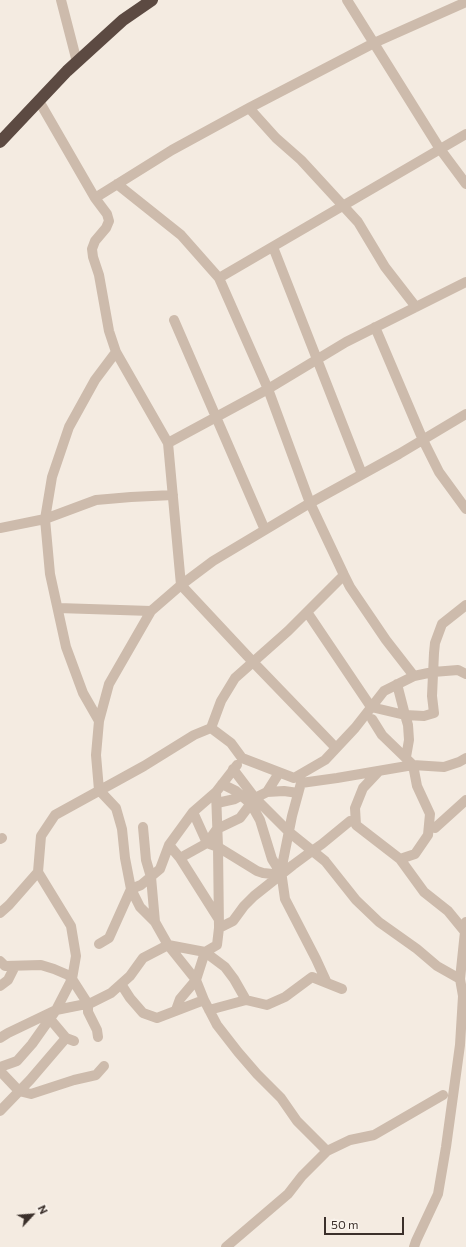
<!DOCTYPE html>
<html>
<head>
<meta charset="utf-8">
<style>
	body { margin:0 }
	#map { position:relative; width:466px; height:1247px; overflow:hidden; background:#f4ebe1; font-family:Commissioner,sans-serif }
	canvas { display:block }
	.north { position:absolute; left:12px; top:1195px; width:40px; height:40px; -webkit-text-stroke:3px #fbf5ee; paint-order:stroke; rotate:64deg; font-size:11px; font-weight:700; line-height:16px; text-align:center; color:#3b302b }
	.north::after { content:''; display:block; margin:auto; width:14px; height:18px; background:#3b302b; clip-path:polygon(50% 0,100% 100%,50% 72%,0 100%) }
	.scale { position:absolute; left:324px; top:1217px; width:80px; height:18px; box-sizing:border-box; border:2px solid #3b302b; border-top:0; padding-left:5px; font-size:12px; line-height:14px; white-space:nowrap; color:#3b302b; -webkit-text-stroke:3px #fbf5ee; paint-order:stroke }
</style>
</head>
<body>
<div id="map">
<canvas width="466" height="1247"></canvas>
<div class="north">N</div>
<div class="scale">50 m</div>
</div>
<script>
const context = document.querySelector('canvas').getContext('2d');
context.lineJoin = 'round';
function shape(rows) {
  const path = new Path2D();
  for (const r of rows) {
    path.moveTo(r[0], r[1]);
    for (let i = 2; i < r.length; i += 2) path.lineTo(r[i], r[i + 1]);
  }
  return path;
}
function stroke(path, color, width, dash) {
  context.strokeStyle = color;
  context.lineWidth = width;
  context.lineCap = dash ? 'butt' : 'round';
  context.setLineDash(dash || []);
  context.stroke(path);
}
const minor = shape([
	[61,0,77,62],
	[347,0,440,149,466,184],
	[39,101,95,198,172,150,249,108,374,43,466,2],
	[249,108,276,138,301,160,358,222,385,267,416,307],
	[117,184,181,235,219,278],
	[95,198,107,214,109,221,106,228,95,241,92,249,93,257,99,275,109,331,116,352,168,443,268,389,346,342,466,282],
	[273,247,362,474],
	[174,320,216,417,265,530],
	[375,327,423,440,439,472,466,509],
	[168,443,181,585,253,662,336,748],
	[0,528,45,519,96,500,131,497,173,495],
	[58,608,151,611],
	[307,612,371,707,405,715,424,716,434,713,432,696,434,653,435,643,442,624,466,605],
	[414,676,386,640,350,587,344,575,310,503,268,389,219,278,466,134],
	[397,684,405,715,408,725,409,740,406,757],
	[372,719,382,735,413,765,417,786,430,814,428,835,415,854,400,859],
	[99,721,83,693,66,647,50,574,45,519,52,477,69,427,95,380,116,352],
	[211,728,221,701,235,678,288,631,344,575],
	[233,769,255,798,289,832,325,861,356,900,379,922,417,949,437,966,460,979],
	[379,771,363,788,355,808,356,825,400,859,424,892,448,911,466,933],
	[222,784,236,791,251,804,260,820,272,859,282,875],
	[267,792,284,791,298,793],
	[217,803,235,799,242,795],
	[193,812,207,843,218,847,257,871,263,873,282,875],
	[143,827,146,860,151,877,155,922],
	[435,828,466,800],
	[0,839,2,838],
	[169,845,180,858,218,918],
	[180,858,207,843,217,829,240,818,255,798,267,792,279,773],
	[0,913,9,905,38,872,41,836,55,815,144,766,194,735,211,728,231,743,242,758,294,778,325,760,355,728,384,691,414,676,433,672,458,670,466,674],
	[219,928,233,921,244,906,254,896,293,865,312,851,322,844,350,821],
	[99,944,109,938,131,889,141,885,160,869,169,845,193,812,216,792,237,765],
	[0,961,5,966,41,965,54,969,68,975,72,979,88,1004,88,1012,97,1030,98,1037],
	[327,983,316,959,285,899,281,871,292,816,301,783,337,778,413,765,444,767,459,762,466,758],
	[121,984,130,998,143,1013,157,1018,204,1000],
	[0,986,8,980,15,966],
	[246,1000,267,1005,285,997,312,977,342,989],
	[176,1010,180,999,196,980,205,952,217,945,219,928,218,847,216,792],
	[50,1019,66,1038,74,1041],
	[0,1038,8,1033,56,1010,91,1003,111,993,130,976,143,958,168,945,205,952,225,967,234,979,246,1000,209,1010],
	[0,1067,17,1061,32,1044,56,1010,72,979,76,956,71,926,38,872],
	[0,1071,19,1091,31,1094,74,1080,96,1075,104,1066],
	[0,1111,30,1080,66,1038],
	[327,1151,297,1121,281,1098,257,1074,238,1052,217,1025,204,1000,196,980,168,945,155,922,140,907,131,889,125,858,122,829,116,808,99,790,96,755,99,721,109,684,151,611,181,585,213,561,310,503,399,454,466,414],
	[226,1247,288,1194,302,1176,327,1151,350,1140,374,1135,443,1095],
	[414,1247,416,1241,438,1194,446,1147,460,1045,463,996,460,979,466,922]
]);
const highway = shape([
	[0,142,67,71,123,20,152,0]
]);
stroke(minor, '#cdbbac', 10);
stroke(highway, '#5c4a42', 12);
</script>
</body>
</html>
